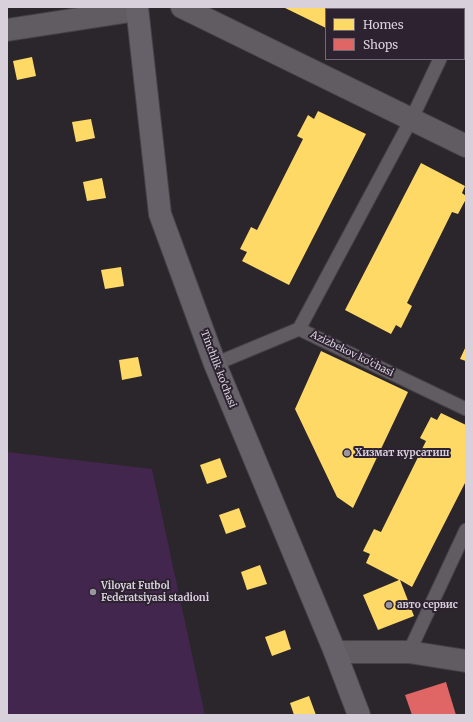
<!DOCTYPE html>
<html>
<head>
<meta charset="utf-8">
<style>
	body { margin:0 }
	#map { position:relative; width:473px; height:722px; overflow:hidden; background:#2b262c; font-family:Merriweather,serif }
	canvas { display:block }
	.frame { position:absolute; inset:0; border:8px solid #d8d1db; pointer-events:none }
	.legend { position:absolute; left:325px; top:8px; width:140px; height:52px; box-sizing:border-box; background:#2c2230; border:1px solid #716874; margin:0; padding:5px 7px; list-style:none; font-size:12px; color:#d8d1db }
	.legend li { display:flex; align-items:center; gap:8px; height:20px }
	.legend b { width:20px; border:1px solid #716874 }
</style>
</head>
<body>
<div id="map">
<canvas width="473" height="722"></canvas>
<div class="frame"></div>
<ul class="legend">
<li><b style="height:11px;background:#ffd966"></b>Homes</li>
<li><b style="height:11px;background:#e06666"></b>Shops</li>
</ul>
</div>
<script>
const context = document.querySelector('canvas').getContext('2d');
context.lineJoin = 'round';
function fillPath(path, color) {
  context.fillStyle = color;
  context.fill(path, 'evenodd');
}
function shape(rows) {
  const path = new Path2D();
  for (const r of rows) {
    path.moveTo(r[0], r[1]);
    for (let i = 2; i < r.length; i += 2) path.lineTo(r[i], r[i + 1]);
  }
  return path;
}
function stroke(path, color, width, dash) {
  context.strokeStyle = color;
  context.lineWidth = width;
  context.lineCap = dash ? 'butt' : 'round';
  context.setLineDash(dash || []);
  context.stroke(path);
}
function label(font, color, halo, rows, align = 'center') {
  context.font = font + ' Merriweather,serif';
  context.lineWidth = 4;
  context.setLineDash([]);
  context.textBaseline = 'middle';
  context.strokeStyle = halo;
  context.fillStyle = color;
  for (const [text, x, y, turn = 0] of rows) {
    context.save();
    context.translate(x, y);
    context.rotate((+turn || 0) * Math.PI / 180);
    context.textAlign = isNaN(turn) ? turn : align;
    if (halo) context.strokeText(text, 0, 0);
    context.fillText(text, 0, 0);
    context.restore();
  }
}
const green = shape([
	[7,452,152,469,205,715,7,715]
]);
const homes = shape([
	[283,7,405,7,409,9,326,9,326,28],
	[32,57,36,76,17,80,13,61],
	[318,111,366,134,289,285,242,261,247,252,240,249,251,227,257,230,303,139,297,136,308,115,314,119],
	[91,119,95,138,76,142,72,122],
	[421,163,465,186,462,193,466,196,466,199,458,214,452,212,407,303,412,306,401,328,396,325,391,334,345,310],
	[102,178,106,198,87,201,83,182],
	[121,267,124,286,105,289,101,270],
	[466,346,466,361,460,359],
	[321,351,408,392,353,508,337,497,295,409],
	[138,357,142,376,122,380,119,360],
	[441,413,466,425,466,481,412,587,400,580,414,616,378,630,363,595,399,580,366,563,370,554,363,551,374,529,381,532,426,441,420,438,431,417,437,420],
	[220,458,227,477,207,484,200,465],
	[239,508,246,527,226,534,219,515],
	[260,565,267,584,247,590,241,572],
	[285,630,291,649,272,656,265,637],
	[309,696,316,715,294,715,290,703]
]);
const shops = shape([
	[446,682,456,715,412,715,405,695]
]);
const lane = shape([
	[464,9,465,7],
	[299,329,412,118,440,59],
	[215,364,299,329,466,409],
	[409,652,466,530]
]);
const street = shape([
	[182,7,466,146],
	[7,30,137,10],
	[335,652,409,652,466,661]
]);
const secondary = shape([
	[137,7,160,214,215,364,335,652,359,715]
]);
const markers = [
	[347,453,4,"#9b959e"],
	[93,592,4,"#9b959e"],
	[389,605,4,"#9b959e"]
];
const streetNames = [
	["Azizbekov ko'chasi",352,354,26],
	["Tinchlik ko'chasi",218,369,69]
];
const poiNames = [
	["Хизмат курсатиш",355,453],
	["Viloyat Futbol",101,586],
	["Federatsiyasi stadioni",101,598],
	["авто сервис",397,605]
];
fillPath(green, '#43264e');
fillPath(homes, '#ffd966');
fillPath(shops, '#e06666');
stroke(lane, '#464148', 15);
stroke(street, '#464148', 24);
stroke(secondary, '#464148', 24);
stroke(lane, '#615c62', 13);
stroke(street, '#615c62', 22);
stroke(secondary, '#666068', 22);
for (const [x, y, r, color] of markers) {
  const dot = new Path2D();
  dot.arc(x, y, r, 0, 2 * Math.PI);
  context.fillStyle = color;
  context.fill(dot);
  stroke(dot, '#2c2230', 1.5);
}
label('10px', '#d8d1db', '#2c2230', streetNames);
label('bold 10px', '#d8d1db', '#2c2230', poiNames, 'left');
</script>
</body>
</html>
